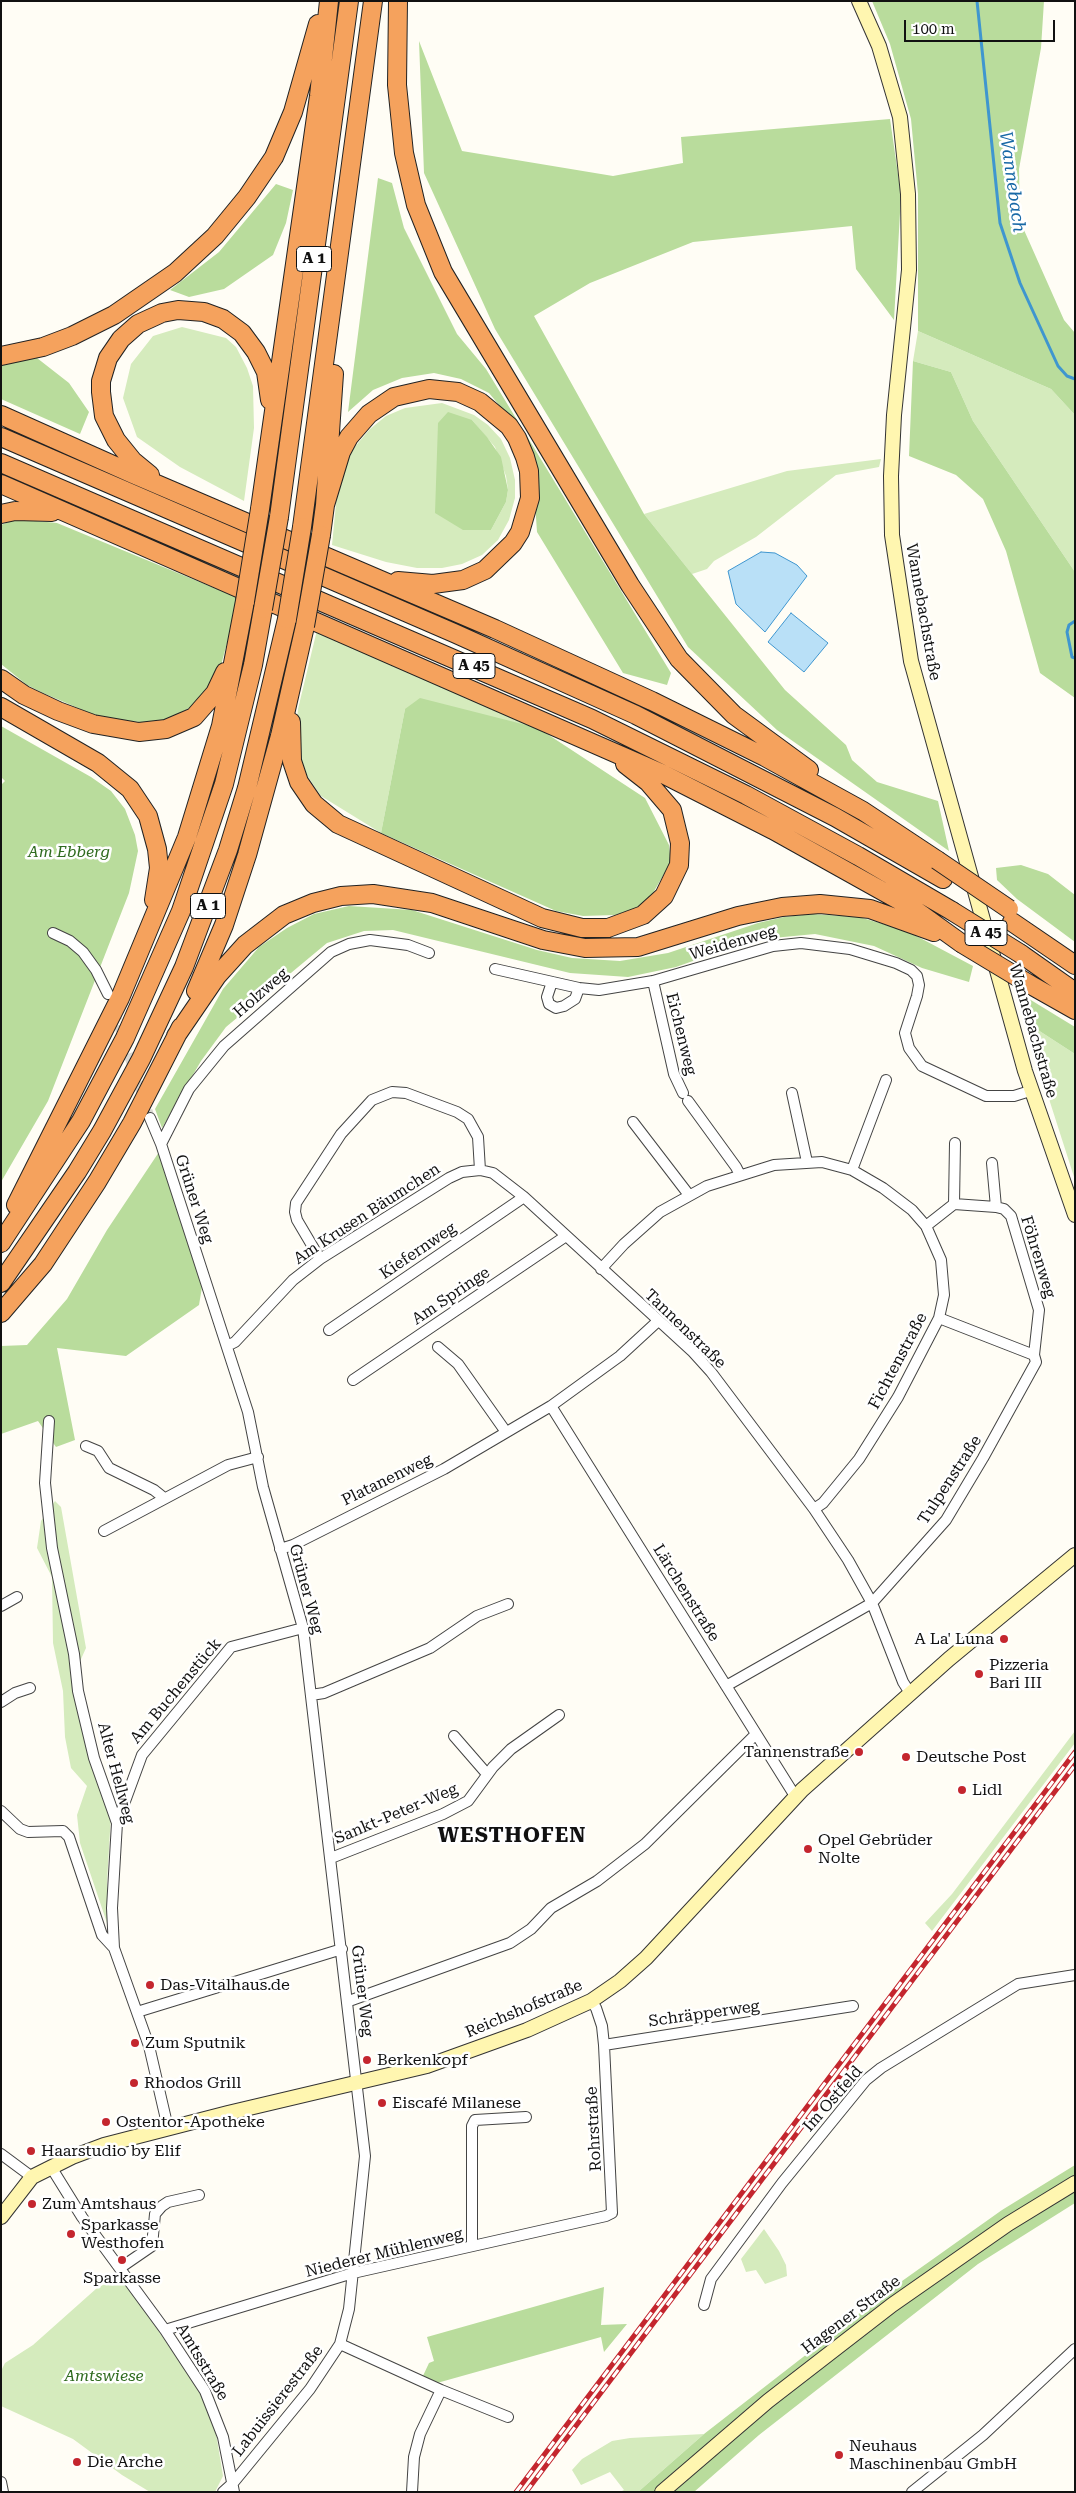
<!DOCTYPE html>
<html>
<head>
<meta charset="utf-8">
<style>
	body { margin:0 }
	#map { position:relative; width:1076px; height:2493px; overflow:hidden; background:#fffdf5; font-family:"Roboto Serif",serif }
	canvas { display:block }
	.frame { position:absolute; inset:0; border:2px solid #111; pointer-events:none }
	.scale { position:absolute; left:904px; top:20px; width:151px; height:22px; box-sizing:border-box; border:2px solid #111; border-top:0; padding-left:6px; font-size:15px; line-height:18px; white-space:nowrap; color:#111; -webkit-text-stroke:4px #fff; paint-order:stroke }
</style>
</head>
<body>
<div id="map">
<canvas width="1076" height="2493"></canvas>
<div class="frame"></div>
<div class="scale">100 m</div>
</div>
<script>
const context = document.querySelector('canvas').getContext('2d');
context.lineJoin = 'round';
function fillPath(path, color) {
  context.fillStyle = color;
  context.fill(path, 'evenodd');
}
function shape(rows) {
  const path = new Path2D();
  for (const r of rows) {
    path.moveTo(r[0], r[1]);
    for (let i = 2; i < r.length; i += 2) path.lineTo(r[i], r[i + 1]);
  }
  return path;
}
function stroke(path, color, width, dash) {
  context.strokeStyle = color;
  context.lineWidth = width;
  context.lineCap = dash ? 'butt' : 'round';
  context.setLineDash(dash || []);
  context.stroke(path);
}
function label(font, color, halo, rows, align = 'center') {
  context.font = font + ' "Roboto Serif",serif';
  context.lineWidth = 5;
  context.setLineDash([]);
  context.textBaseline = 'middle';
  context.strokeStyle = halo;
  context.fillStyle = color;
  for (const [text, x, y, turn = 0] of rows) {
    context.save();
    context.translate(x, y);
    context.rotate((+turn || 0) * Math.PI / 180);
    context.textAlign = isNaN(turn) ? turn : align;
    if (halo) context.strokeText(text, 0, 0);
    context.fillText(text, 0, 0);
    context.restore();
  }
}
const green = shape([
	[182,327,226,338,236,347,247,368,253,386,254,428,244,501,180,467,137,437,123,398,131,364,153,336],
	[918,331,1051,389,1075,415,1075,572,973,421,951,372,913,361],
	[442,403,474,415,488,425,501,439,510,458,515,480,515,498,509,520,498,540,482,555,462,564,442,568,417,568,386,562,332,545,338,483,348,456,358,443,370,429,386,416,405,408],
	[472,420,495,447,506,476,508,490,506,502,491,530],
	[881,459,879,467,836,475,756,537,714,561,707,569,692,574,644,514,787,471],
	[317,630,538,728,405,709,381,833,321,796,302,768,296,731,298,709],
	[1024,1021,1075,1054,1075,1180],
	[55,1501,61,1507,86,1648,72,1679,111,1814,107,1882,108,1926,80,1843,77,1815,87,1786,71,1768,65,1737,63,1691,53,1643,52,1577,37,1548,41,1521],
	[1075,1731,1075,1743,932,1931,925,1923,952,1894],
	[764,2229,779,2251,786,2265,787,2276,765,2284,756,2270,746,2272,741,2259],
	[121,2276,212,2409,223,2476,215,2492,150,2492,122,2475,73,2439,1,2406,1,2371,5,2363,33,2345,97,2288],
	[704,2434,638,2492,620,2492,624,2490,610,2472,581,2485,572,2470,582,2459,612,2441,630,2438]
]);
const forest = shape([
	[872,1,1044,1,1041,48,1019,169,1020,221,1064,320,1075,333,1075,415,1051,389,918,331,918,194,911,119,890,44],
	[419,41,462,151,613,176,683,163,681,137,890,119,901,195,894,320,856,269,852,226,693,242,590,283,534,316,644,514,785,690,846,745,852,760,877,782,938,801,949,851,777,730,688,647,495,329,424,173],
	[378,178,392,183,404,228,457,334,486,369,671,673,667,685,623,673,537,532,532,459,504,411,489,393,461,379,434,373,402,378,373,390,348,412],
	[276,184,293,190,286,223,273,255,224,289,189,297,170,290,219,252],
	[37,358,69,383,89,412,80,434,1,399,1,365],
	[913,361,951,372,973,421,1075,572,1075,698,1040,673,1006,551,983,499,956,475,909,456],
	[448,412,472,420,487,437,501,457,508,490,506,502,491,530,463,530,435,513,438,423],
	[16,519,57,523,236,597,234,617,220,669,202,697,191,707,168,719,151,723,118,720,92,714,43,693,27,685,1,664,1,525],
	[420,698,538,728,645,798,669,845,671,862,646,905,615,915,583,916,556,911,381,833,405,709],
	[1,726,91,777,111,791,125,809,135,835,138,851,129,893,48,1101,1,1182,1,785,5,781,1,777],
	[1021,865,1048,874,1075,895,1075,942,1017,899,997,880,996,868],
	[349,906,412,910,537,950,572,958,620,961,668,953,758,923,784,917,812,914,859,917,907,931,973,966,969,982,922,968,874,946,815,934,752,940,676,967,628,977,570,973,393,930,364,931,327,943,226,1027,201,1061,162,1128,155,1109,223,989,259,947,287,928,314,914],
	[1021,994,1075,1027,1075,1054,1024,1021],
	[159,1152,202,1287,199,1305,126,1356,57,1348,75,1440,56,1447,38,1421,1,1434,1,1346,27,1345,67,1299,107,1230],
	[1075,2165,1075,2203,978,2264,759,2435,694,2492,638,2492,704,2434,888,2291,1002,2210],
	[604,2287,601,2325,627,2324,604,2352,601,2337,437,2383,422,2378,429,2363,434,2361,427,2337]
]);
const water = shape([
	[761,552,775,553,797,565,807,576,765,632,736,604,728,571,761,552],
	[791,613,828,643,804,672,768,642,791,613]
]);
const stream = shape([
	[977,1,1000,223,1020,283,1058,366,1067,376,1075,379],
	[1075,621,1069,625,1067,632,1072,657,1075,658]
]);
const streetTunnel = shape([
	[114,1011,150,1118]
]);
const street = shape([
	[53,933,70,941,83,952,96,970,108,994],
	[495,969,579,988,599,990,653,981,773,946,801,943,850,949,896,963,911,970,917,976,919,985,917,996,905,1033,909,1048,922,1066,986,1096,1014,1096,1030,1091],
	[653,981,674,1074,683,1093],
	[552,982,547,997,549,1004,556,1008,564,1006,575,999,579,988],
	[792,1093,807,1162],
	[688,1101,736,1167,740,1175],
	[150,1118,161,1144,248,1412,263,1487,303,1628,365,2156,349,2309,340,2344,310,2389,233,2483,223,2492],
	[633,1122,689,1195],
	[161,1144,189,1089,224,1046,331,952,349,944,370,940,408,945,429,953],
	[992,1163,996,1207],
	[852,1170,886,1080],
	[954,1204,955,1143],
	[926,1226,954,1204,996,1207,1004,1209,1011,1216,1039,1310,1034,1355],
	[320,1259,297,1220,295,1212,296,1203,341,1134,372,1100,392,1092,406,1093,457,1112,468,1119,478,1137,480,1170],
	[601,1269,624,1244,660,1212,707,1186,774,1165,822,1162,852,1170,883,1188,912,1210,926,1226,941,1260,944,1295,939,1318,898,1397,859,1459,823,1503,814,1509],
	[329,1330,524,1197],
	[227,1346,235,1342,293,1280,320,1259,449,1178,462,1172,480,1170,493,1173,524,1197,692,1351,711,1372,814,1509,848,1560,872,1603,903,1682,910,1693],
	[438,1347,458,1364,506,1432],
	[353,1380,566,1236],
	[551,1406,795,1796],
	[49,1421,45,1483,52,1548,74,1654,78,1691,94,1758,117,1823,112,1908,114,1948,149,2046,168,2128],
	[86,1446,98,1451,109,1468,154,1490,164,1498],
	[104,1531,228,1465,258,1457],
	[280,1549,293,1545,444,1469,551,1406,620,1356,658,1321],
	[1,1606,17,1597],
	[726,1686,872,1603,946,1520,983,1458,1036,1362,1034,1355,939,1318],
	[311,1695,324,1693,430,1648,477,1616,508,1604],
	[1,1702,15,1693,30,1688],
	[454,1736,487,1774],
	[1,1811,20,1829,28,1832,63,1831,69,1837,102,1935,114,1948],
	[117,1823,142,1755,231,1647,303,1628],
	[331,1858,443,1814,468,1801,493,1767,511,1749,559,1715],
	[349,2001,510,1943,531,1929,551,1908,597,1881,645,1844,755,1735],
	[591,2001,596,2008,602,2026,604,2045,853,2006],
	[137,2012,342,1949],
	[1,2154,32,2177],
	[51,2167,82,2217,165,2330,205,2391,223,2437,234,2492],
	[472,2246,472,2126,475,2120,526,2117],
	[120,2268,152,2246,155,2214,162,2206,168,2202,199,2195],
	[704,2305,711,2279,782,2183,866,2080,881,2068,1018,1984,1075,1975],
	[165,2330,353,2273,606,2216,612,2213,604,2045],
	[340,2344,441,2390,420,2434,414,2457,412,2492],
	[441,2390,508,2417],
	[1,2482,3,2492],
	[912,2492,983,2435,1075,2349]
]);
const secondary = shape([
	[859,1,879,46,900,117,908,194,909,270,894,415,891,476,892,535,911,661,1025,1071,1075,1215],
	[1,2217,32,2177,72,2157,104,2145,228,2113,427,2066,527,2030,591,2001,620,1981,646,1958,802,1790,949,1659,1075,1555],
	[662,2492,768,2401,892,2305,1008,2224,1075,2183]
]);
const highway = shape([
	[398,1,397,85,404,153,416,205,443,272,630,585,679,659,734,715,809,770],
	[1,356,43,347,72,336,114,315,175,273,215,236,247,197,274,157,293,112,318,24],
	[1,415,133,474,495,629,652,701,765,757,863,811,937,860],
	[1,437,454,633,636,715,835,817,943,879],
	[1,463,592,719,746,795,858,856,952,911],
	[150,475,133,461,116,440,104,416,101,392,101,381,108,358,121,339,138,324,162,313,178,310,204,312,223,319,242,333,256,352,266,372,270,400],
	[1,484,663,774,773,830,911,907,961,943],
	[325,505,341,452,349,437,369,414,394,397,429,389,458,392,480,402,509,426,517,438,525,457,529,471,530,498,520,532,513,543,485,570,463,580,433,584,398,581],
	[260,509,319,96,329,1],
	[1,514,15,511,52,512],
	[279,517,349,1],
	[302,527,373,1],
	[321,535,325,505,334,374],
	[1,679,24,695,58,711,93,724,139,732,166,729,194,717,215,693,225,672],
	[1,707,98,763,130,789,148,816,157,849,159,868,154,900],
	[291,722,292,761,299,782,314,804,338,824,542,918,582,928,608,928,643,915,664,896,679,865,680,843,672,810,648,782,625,764],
	[1012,922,1075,965],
	[1021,954,1075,992],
	[1029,984,1075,1010],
	[196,991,224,925,247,855,280,736,305,626],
	[176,1036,217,976,245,945,284,915,313,903,341,896,373,894,432,903,543,940,585,948,638,947,738,916,782,907,820,904,870,909,934,932],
	[16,1205,120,998,187,837,221,726,245,601],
	[1,1243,81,1121,125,1038,181,911,224,784,253,665,263,609],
	[1,1283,77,1172,102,1131,141,1059,184,967,228,850,247,788,287,619],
	[1,1313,43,1264,97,1182,132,1123,181,1027]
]);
const rail = shape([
	[516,2492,1075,1752],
	[526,2492,1075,1765]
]);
const highwayBridge = shape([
	[245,601,260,509],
	[263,609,279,517],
	[287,619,302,527],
	[305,626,321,535],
	[937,860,1009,909],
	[952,911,1021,954],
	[961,943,1029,984]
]);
const markers = [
	[1004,1639,5,"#c4262e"],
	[979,1674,5,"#c4262e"],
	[859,1752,5,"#c4262e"],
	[906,1757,5,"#c4262e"],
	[962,1790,5,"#c4262e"],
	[808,1849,5,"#c4262e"],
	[150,1985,5,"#c4262e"],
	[135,2043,5,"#c4262e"],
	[367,2060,5,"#c4262e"],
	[134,2083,5,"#c4262e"],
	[382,2103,5,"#c4262e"],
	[106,2122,5,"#c4262e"],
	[31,2151,5,"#c4262e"],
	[32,2204,5,"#c4262e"],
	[71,2234,5,"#c4262e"],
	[122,2260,5,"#c4262e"],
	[839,2455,5,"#c4262e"],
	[77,2462,5,"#c4262e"]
];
const shields = [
	[314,259,35],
	[474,666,42],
	[208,906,35],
	[986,933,42]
];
const shieldNames = [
	["A 1",314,259],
	["A 45",474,666],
	["A 1",208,906],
	["A 45",986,933]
];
const streetNames = [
	["Wannebachstraße",923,612,80],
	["Weidenweg",733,943,-16],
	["Holzweg",261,993,-41],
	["Wannebachstraße",1033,1031,74],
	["Eichenweg",681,1034,76],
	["Grüner Weg",194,1199,72],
	["Am Krusen Bäumchen",367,1214,-33],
	["Kiefernweg",418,1251,-34],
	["Föhrenweg",1038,1257,73],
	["Am Springe",451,1296,-34],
	["Tannenstraße",685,1329,44],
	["Fichtenstraße",898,1361,-62],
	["Platanenweg",387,1480,-26],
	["Tulpenstraße",950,1480,-57],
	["Grüner Weg",306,1589,75],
	["Lärchenstraße",686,1593,58],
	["Am Buchenstück",176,1691,-50],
	["Alter Hellweg",116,1773,75],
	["Sankt-Peter-Weg",396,1814,-23],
	["Grüner Weg",362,1991,83],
	["Reichshofstraße",524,2009,-23],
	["Schräpperweg",704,2014,-8],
	["Im Ostfeld",833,2099,-49],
	["Rohrstraße",594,2129,-93],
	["Niederer Mühlenweg",384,2253,-14],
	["Hagener Straße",851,2315,-37],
	["Amtsstraße",202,2362,59],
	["Labuissierestraße",278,2401,-52]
];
const parkNames = [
	["Am Ebberg",69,852],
	["Amtswiese",104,2376]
];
const poiNames = [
	["A La' Luna",994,1639,"right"],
	["Pizzeria",989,1665],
	["Bari III",989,1683],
	["Tannenstraße",849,1752,"right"],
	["Deutsche Post",916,1757],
	["Lidl",972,1790],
	["Opel Gebrüder",818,1840],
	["Nolte",818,1858],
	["Das-Vitalhaus.de",160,1985],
	["Zum Sputnik",145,2043],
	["Berkenkopf",377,2060],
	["Rhodos Grill",144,2083],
	["Eiscafé Milanese",392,2103],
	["Ostentor-Apotheke",116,2122],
	["Haarstudio by Elif",41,2151],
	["Zum Amtshaus",42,2204],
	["Sparkasse",81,2225],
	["Westhofen",81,2243],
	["Sparkasse",122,2278,"center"],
	["Neuhaus",849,2446],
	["Maschinenbau GmbH",849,2464],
	["Die Arche",87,2462]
];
const waterNames = [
	["Wannebach",1012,182,82]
];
const districtNames = [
	["WESTHOFEN",512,1836]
];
fillPath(green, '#d5ebbd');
fillPath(forest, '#b9dc9c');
fillPath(water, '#b9e0f7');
stroke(water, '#3f96cf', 1);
stroke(stream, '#3f96cf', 3);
stroke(streetTunnel, '#dbdad3', 10, [10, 5]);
stroke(street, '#444', 12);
stroke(secondary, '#333', 16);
stroke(highway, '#222', 20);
stroke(street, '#fff', 10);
stroke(secondary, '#fff6b0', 14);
stroke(highway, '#f5a25d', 18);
stroke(rail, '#c4262e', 5);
stroke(rail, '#fff', 3, [9]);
stroke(highwayBridge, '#222', 20, []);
stroke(highwayBridge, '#f5a25d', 18);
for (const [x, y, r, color] of markers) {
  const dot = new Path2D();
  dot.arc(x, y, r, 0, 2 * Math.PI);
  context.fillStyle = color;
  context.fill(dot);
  stroke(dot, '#fff', 2);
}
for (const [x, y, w] of shields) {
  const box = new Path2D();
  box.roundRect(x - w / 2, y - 12.5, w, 25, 4);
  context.fillStyle = '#fff';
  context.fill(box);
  stroke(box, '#111', 1);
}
label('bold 15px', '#111', null, shieldNames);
label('16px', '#111', '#fff', streetNames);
label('italic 16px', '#2f6b1f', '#fff', parkNames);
label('16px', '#111', '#fff', poiNames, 'left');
label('italic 18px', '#1768a6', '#fff', waterNames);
context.letterSpacing = '1px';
label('bold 21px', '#111', '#fff', districtNames);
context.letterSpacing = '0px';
</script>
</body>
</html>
